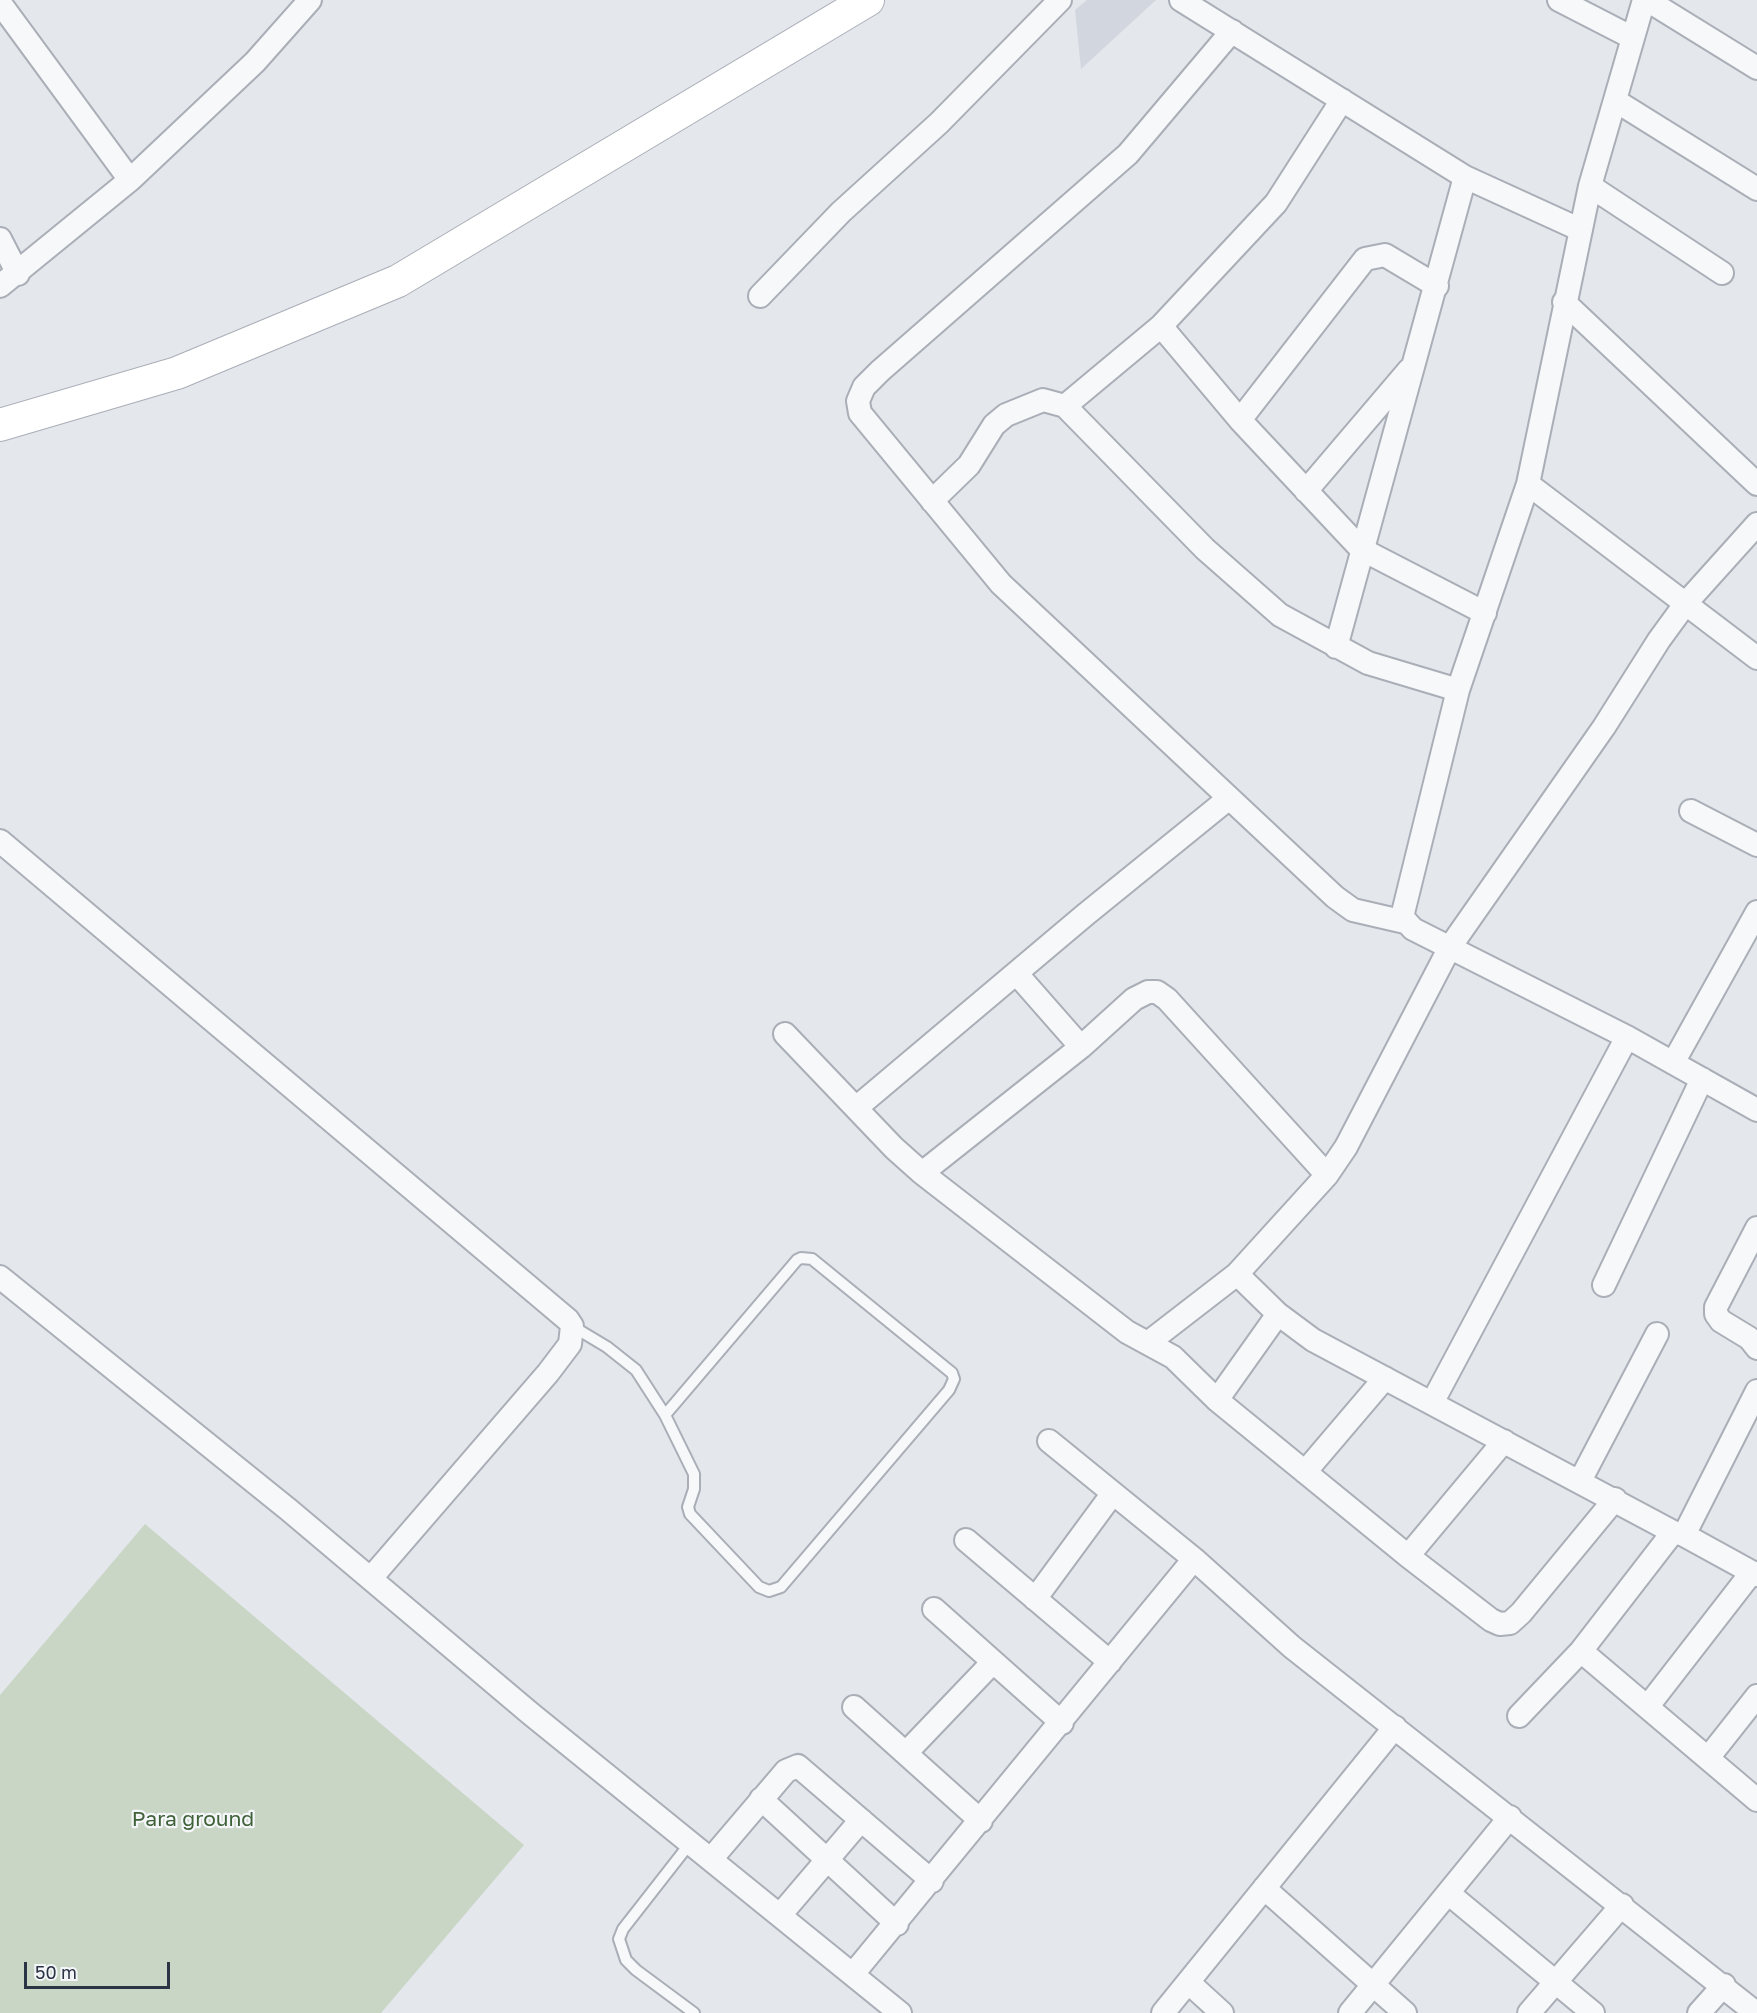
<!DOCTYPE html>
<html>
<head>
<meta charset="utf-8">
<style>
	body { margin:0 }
	#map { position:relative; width:1757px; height:2013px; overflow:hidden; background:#e4e7ec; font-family:"Golos Text",sans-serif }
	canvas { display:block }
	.scale { position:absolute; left:24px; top:1962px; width:146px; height:27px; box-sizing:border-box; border:3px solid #2b3445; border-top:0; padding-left:8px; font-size:18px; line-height:21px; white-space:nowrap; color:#2b3445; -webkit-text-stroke:4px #f4f6f9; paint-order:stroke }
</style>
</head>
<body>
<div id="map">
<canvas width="1757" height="2013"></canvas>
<div class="scale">50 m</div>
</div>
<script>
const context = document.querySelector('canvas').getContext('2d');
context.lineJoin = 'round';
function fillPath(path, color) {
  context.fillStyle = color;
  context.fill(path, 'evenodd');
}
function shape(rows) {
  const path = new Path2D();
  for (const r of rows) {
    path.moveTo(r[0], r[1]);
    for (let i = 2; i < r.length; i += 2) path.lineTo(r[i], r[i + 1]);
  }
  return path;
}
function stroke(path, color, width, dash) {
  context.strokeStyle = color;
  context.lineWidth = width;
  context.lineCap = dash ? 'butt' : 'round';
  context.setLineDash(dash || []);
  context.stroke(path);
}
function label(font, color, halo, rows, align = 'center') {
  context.font = font + ' "Golos Text",sans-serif';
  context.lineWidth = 4.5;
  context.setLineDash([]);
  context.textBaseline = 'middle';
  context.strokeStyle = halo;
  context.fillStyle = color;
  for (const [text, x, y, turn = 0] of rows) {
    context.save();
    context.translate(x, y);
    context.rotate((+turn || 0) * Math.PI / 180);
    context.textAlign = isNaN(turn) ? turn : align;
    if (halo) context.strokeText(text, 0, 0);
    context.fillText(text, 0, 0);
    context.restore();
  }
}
const built = shape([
	[1087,0,1156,0,1081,69,1075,10]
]);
const green = shape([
	[145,1524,524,1845,381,2013,0,2013,0,1695]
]);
const lane = shape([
	[572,1326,607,1347,636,1370,665,1415,694,1474,694,1489,688,1507,690,1514,759,1587,769,1591,781,1587,949,1390,954,1379,952,1373,812,1259,801,1258,797,1260,665,1415],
	[691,1842,623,1929,619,1939,626,1960,636,1970,694,2013]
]);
const street = shape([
	[1181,0,1465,177,1581,230],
	[1559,0,1631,37],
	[1644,0,1590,186,1528,484,1458,690,1402,917,1413,929,1627,1037,1757,1110],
	[1647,0,1757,68],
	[0,3,130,180],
	[1232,31,1128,154,880,371,864,387,858,401,860,413,1001,584,1335,897,1353,910,1405,922],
	[1342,100,1276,203,1161,326,1065,406,1205,549,1280,615,1368,663,1458,690],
	[1616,101,1757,189],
	[1590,186,1722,273],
	[0,239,18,274],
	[0,286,130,180,255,62,310,0],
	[760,296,841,212,939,123,1060,0],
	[1564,302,1757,484],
	[1161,326,1240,420,1361,549,1485,613],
	[1240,420,1365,259,1385,255,1437,286],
	[1528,484,1757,658],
	[1306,491,1409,370],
	[932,501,969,465,994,425,1006,415,1043,400,1065,406],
	[1336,647,1465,177],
	[1691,811,1757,845],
	[0,841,568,1320,572,1326,570,1344,548,1373,371,1578],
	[785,1034,894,1148,922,1173,1127,1332,1173,1357,1217,1400,1408,1556,1491,1620,1500,1624,1510,1623,1521,1613,1615,1499],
	[1081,1047,1134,999,1148,992,1157,992,1167,999,1327,1175],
	[1673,1063,1757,912],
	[856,1108,1085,915,1228,799],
	[922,1173,1081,1047,1016,973],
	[1757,1228,1716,1307,1716,1314,1721,1321,1749,1338,1757,1348],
	[1237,1274,1278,1314,1313,1340,1673,1532,1684,1535],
	[0,1277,289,1510,531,1714,900,2013],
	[1604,1285,1702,1079],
	[1149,1342,1237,1274,1327,1175,1346,1147,1450,947,1604,727,1659,640,1686,603,1757,524],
	[1757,1391,1684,1535,1757,1575],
	[1217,1400,1278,1314],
	[1432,1403,1627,1037],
	[1305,1472,1385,1378],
	[1580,1481,1657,1334],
	[966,1540,1110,1662],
	[1408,1556,1504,1441],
	[1194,1559,1292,1647,1756,2013],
	[1035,1599,1113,1493],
	[934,1609,1062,1723],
	[1581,1651,1757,1800],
	[1648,1706,1752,1572],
	[854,1707,981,1821],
	[1519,1716,1581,1651,1673,1532],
	[906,1753,993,1662],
	[1708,1758,1757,1696],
	[761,1799,897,1924],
	[712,1858,786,1771,798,1766,932,1881],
	[1264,1888,1405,2013],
	[1448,1893,1593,2013],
	[781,1914,861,1820],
	[853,1974,1194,1559,1049,1441],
	[1188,1982,1222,2013],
	[1163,2013,1395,1727],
	[1350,2013,1510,1817],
	[1529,2013,1622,1905],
	[1699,2013,1724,1985]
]);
const secondary = shape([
	[0,425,177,373,398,281,868,0]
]);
const parkNames = [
	["Para ground",193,1819]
];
fillPath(built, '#d2d6de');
fillPath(green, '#c9d6c5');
stroke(lane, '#a9aeb7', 14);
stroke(street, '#a9aeb7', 26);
stroke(secondary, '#a9aeb7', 34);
stroke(lane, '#f7f8fa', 10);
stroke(street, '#f7f8fa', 22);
stroke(secondary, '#fff', 32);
label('21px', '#3f6138', '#f4f6f9', parkNames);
</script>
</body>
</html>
